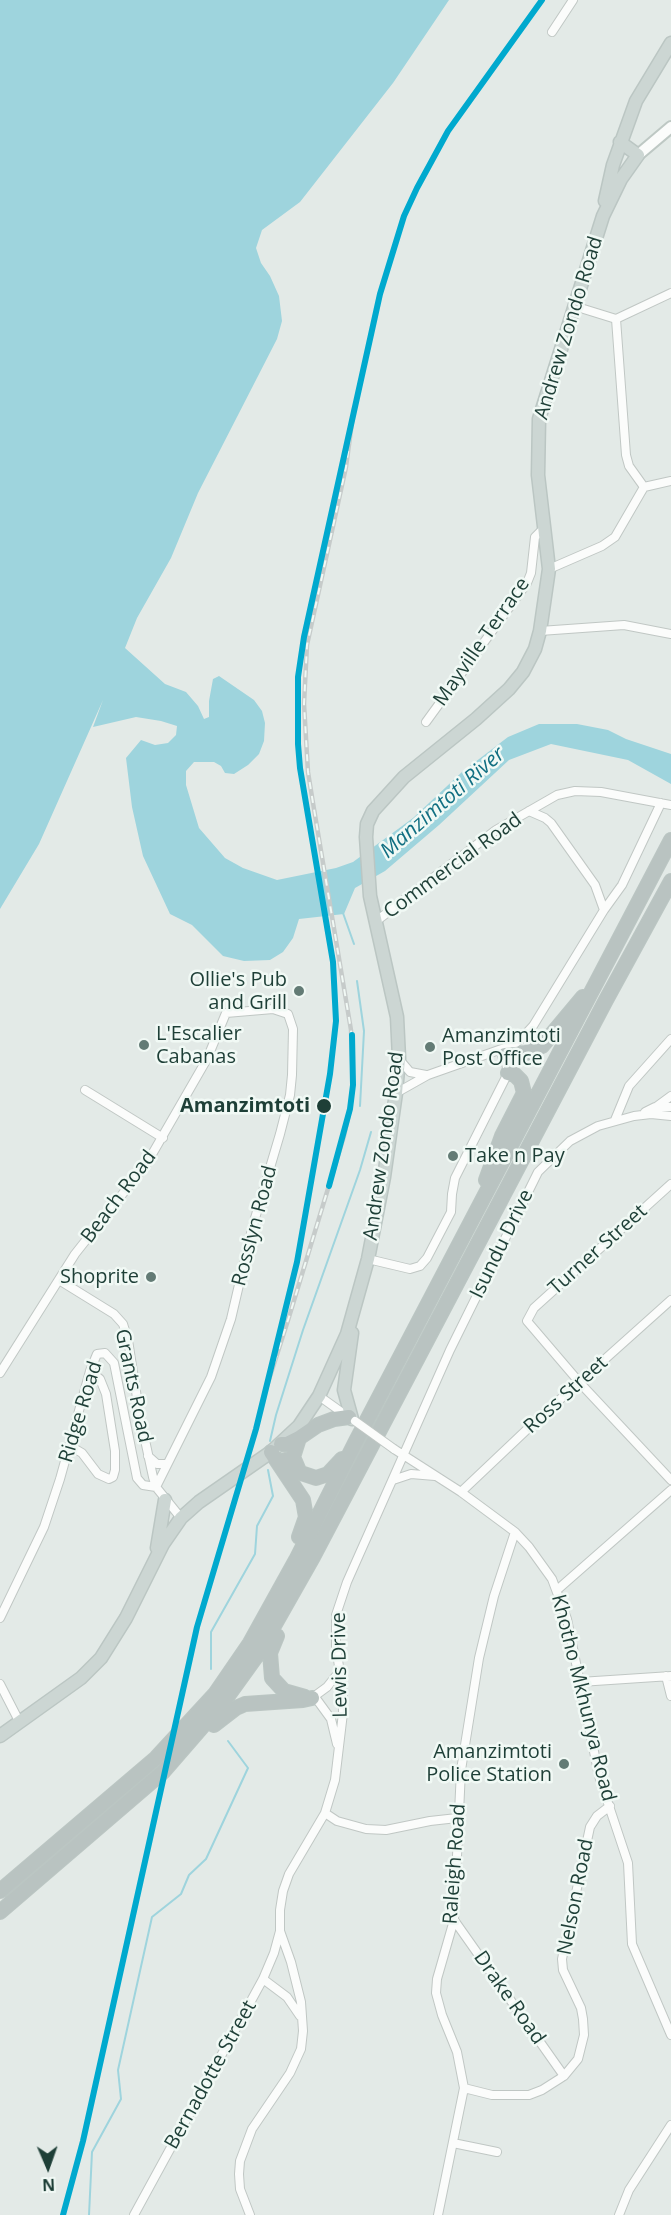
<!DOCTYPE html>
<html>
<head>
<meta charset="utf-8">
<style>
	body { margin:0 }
	#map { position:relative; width:671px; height:2215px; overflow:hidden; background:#e3eae7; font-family:"Open Sans",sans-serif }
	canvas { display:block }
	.north { position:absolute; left:18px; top:2137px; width:60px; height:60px; -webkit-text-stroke:4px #f1f9f5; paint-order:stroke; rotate:178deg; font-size:16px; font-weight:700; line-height:24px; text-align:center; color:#1e3f37 }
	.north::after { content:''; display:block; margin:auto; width:21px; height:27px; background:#1e3f37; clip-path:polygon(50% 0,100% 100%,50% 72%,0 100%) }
</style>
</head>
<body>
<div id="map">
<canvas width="671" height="2215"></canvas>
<div class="north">N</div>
</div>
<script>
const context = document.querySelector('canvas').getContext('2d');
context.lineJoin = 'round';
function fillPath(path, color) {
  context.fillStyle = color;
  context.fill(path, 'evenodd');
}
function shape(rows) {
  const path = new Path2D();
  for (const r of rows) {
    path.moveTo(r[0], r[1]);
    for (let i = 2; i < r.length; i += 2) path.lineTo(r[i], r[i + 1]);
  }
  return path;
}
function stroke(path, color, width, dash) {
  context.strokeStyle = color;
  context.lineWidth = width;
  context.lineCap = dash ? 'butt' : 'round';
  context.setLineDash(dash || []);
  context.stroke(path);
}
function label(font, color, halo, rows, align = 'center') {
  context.font = font + ' "Open Sans",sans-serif';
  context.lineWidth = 5;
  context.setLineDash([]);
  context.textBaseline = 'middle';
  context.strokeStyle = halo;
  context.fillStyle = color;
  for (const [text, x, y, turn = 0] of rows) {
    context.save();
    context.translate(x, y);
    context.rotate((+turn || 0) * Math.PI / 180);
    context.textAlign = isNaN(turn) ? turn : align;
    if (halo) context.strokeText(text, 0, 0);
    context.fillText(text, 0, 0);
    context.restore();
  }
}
const water = shape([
	[0,0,449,0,393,83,300,202,262,230,256,248,261,263,270,276,279,296,282,321,277,339,198,493,171,558,137,618,125,648,165,684,186,692,198,706,204,719,209,717,209,701,213,679,219,676,254,700,262,711,265,723,264,741,259,754,248,765,234,774,225,773,221,766,214,762,194,762,186,771,186,785,199,828,225,858,243,868,277,880,336,868,353,862,413,818,462,772,508,737,539,724,577,724,608,730,626,739,671,754,671,784,628,760,551,744,509,760,439,825,385,871,355,888,344,914,299,919,293,938,283,952,270,960,244,961,223,956,192,925,170,914,143,856,132,807,126,758,141,740,155,745,168,743,176,735,177,726,161,721,136,717,93,727,103,700,39,844,0,909]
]);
const stream = shape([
	[343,913,354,944],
	[357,981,364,1031,360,1106],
	[270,1441,276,1415,303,1330,360,1170,371,1132],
	[211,1669,211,1632,255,1554,257,1526,273,1496,268,1470],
	[89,2215,92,2152,121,2099,118,2070,152,1917,181,1894,189,1875,206,1859,248,1768,228,1741]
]);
const street = shape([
	[552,32,573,0],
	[574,306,616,319,671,293],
	[616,319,626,455,629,466,644,487],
	[644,487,671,481],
	[549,569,602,546,615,537,644,487],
	[540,631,624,625,671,634],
	[426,722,527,583,531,573,535,537,544,528],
	[604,910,622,885,661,803],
	[375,922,496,830,557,795,575,791,601,792,671,805],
	[399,1059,410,1072,426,1075],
	[85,1090,163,1138],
	[396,1093,428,1075,513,1045,521,1039,533,1026,604,910,595,885,551,823,545,818,529,811],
	[656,1107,671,1096],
	[645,1112,655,1107,671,1107],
	[615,1120,629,1086,671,1039],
	[671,1184,534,1308,527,1321,580,1383,671,1480],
	[368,1259,410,1269,420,1266,427,1258,451,1212,452,1194,455,1178,508,1073,504,1053],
	[59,1280,114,1314,123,1324,128,1340,140,1417,153,1477,156,1487,181,1518],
	[0,1373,75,1254,147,1163,207,1059,226,1013,273,1009,288,1014,293,1029,292,1075,290,1095,280,1134,253,1225,231,1319,211,1377,156,1487],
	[319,1396,347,1416],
	[70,1446,82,1453,98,1474,109,1479,113,1477,115,1470,115,1451,106,1394,100,1379,90,1371],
	[394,1449,461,1492,515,1532,529,1547,552,1579,567,1619,599,1776,628,1863,632,1944,671,2035],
	[148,1456,157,1464,167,1464],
	[393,1480,411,1474,435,1476],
	[461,1492,537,1420,671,1300],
	[557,1590,671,1490],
	[0,1618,44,1527,60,1479,90,1371,97,1354,105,1353,114,1363,137,1478,143,1485,156,1487],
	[666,1676,671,1696],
	[580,1682,671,1676],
	[0,1684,20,1723],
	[315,1697,331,1719,337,1744],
	[312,1698,327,1687,339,1672],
	[325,1813,337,1821,366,1829,386,1830,430,1821,457,1818],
	[454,1920,564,2076],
	[263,1979,287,1997,300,2016],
	[464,2088,492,2095,529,2095,542,2090,564,2076,578,2059,584,2035,583,2019,581,2008,563,1970,562,1959,590,1827,597,1816,610,1806],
	[453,2143,497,2152],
	[134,2215,263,1979,274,1953,280,1931],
	[250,2215,240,2189,239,2174,240,2161,252,2129,290,2073,301,2049,303,2031,301,2002,291,1962,280,1931,280,1910,283,1891,289,1874,325,1813,335,1780,343,1713,343,1694,336,1646,336,1615,347,1582,450,1350,538,1172,570,1141,598,1126,634,1116,651,1114,671,1116],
	[438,2215,464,2088,457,2052,442,2015,436,1993,437,1979,454,1920,461,1770,479,1658,494,1596,515,1532],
	[619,2215,629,2190,671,2125]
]);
const secondary = shape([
	[638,155,671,127]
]);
const primary = shape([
	[605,201,613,165,636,101,671,43],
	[352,1333,344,1390,352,1419],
	[157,1548,165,1500],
	[0,1736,81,1678,101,1658,126,1618,163,1544,181,1518,199,1502,271,1452,299,1426,319,1396,347,1334,368,1259,384,1177,396,1093,399,1058,397,1017,370,896,366,837,367,824,373,811,404,777,476,719,509,689,523,672,535,649,540,631,549,569,538,475,539,419,603,216,621,179,638,155,620,142]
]);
const highway = shape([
	[505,1055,526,1053,542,1046,583,997],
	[486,1180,502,1136,524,1093,521,1081,515,1075,508,1073],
	[281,1444,287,1444,299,1438],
	[271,1452,303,1500,306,1517,299,1537],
	[285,1460,295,1471,316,1478,328,1474,342,1459],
	[299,1471,293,1457,299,1438,318,1425,334,1419,349,1417],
	[277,1636,270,1653,272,1678,284,1691,305,1697],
	[214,1725,236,1708,245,1704,303,1700,312,1698],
	[0,1891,156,1758,215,1694,250,1643,296,1560,356,1441,671,840],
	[0,1912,163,1772,222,1704,258,1654,313,1557,606,1000,671,881]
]);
const rail = shape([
	[266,1389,289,1317,344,1136,350,1109,353,1085,351,1030,313,803,308,772,304,704,307,645,346,467,354,408]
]);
const streetBridge = shape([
	[355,1421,394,1449]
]);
const rail1 = shape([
	[329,1186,350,1109,353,1085,352,1035],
	[63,2215,83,2141,197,1627,256,1429,297,1262,330,1074,336,1021,333,962,300,768,298,744,298,677,304,637,380,294,404,216,417,188,448,131,542,0]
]);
const markers = [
	[299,991,6,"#637b75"],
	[144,1045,6,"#637b75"],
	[430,1047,6,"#637b75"],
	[324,1106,8,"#1e3f37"],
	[453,1156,6,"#637b75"],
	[151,1277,6,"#637b75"],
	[564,1764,6,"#637b75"]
];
const streetNames = [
	["Andrew Zondo Road",569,328,-73],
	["Mayville Terrace",482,642,-55],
	["Commercial Road",453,866,-36],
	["Andrew Zondo Road",384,1146,-82],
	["Beach Road",119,1197,-53],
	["Rosslyn Road",255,1226,-75],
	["Isundu Drive",502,1244,-64],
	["Turner Street",598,1250,-42],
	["Grants Road",133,1386,78],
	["Ross Street",566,1395,-42],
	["Ridge Road",81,1412,-73],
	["Lewis Drive",340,1665,-91],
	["Khotho Mkhunya Road",583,1698,76],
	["Raleigh Road",455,1864,-86],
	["Nelson Road",576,1897,-79],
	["Drake Road",509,1998,55],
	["Bernadotte Street",211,2075,-61]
];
const poiNames = [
	["Ollie's Pub",287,980],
	["and Grill",287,1003],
	["L'Escalier",156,1034,"left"],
	["Cabanas",156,1057,"left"],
	["Amanzimtoti",442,1036,"left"],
	["Post Office",442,1059,"left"],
	["Take n Pay",465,1156,"left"],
	["Shoprite",139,1277],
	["Amanzimtoti",552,1752],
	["Police Station",552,1775]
];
const stopNames = [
	["Amanzimtoti",310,1106]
];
const waterNames = [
	["Manzimtoti River",443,803,-41]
];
fillPath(water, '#9ed4dd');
stroke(stream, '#9ed4dd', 2);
stroke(street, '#c0c7c4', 10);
stroke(secondary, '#bec8c4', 14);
stroke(primary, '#bbc6c3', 15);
stroke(highway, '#bbc6c3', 16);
stroke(street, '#fbfcfb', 8);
stroke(secondary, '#fbfcfb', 10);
stroke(primary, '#ccd6d3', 12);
stroke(highway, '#b9c3c1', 14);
stroke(rail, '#c6cbca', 4.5);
stroke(rail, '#f1f9f5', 2, [7]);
stroke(streetBridge, '#c0c7c4', 10, []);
stroke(streetBridge, '#fbfcfb', 8);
stroke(rail1, '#00a9ce', 6);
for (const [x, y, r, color] of markers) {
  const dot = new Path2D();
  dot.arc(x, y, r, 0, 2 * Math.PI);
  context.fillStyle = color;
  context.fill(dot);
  stroke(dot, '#f1f9f5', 2);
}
label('20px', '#1e3f37', '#f1f9f5', streetNames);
label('20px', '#1e3f37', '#f1f9f5', poiNames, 'right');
label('bold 20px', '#1e3f37', '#f1f9f5', stopNames, 'right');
label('italic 21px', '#116f82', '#f1f9f5', waterNames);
</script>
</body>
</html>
